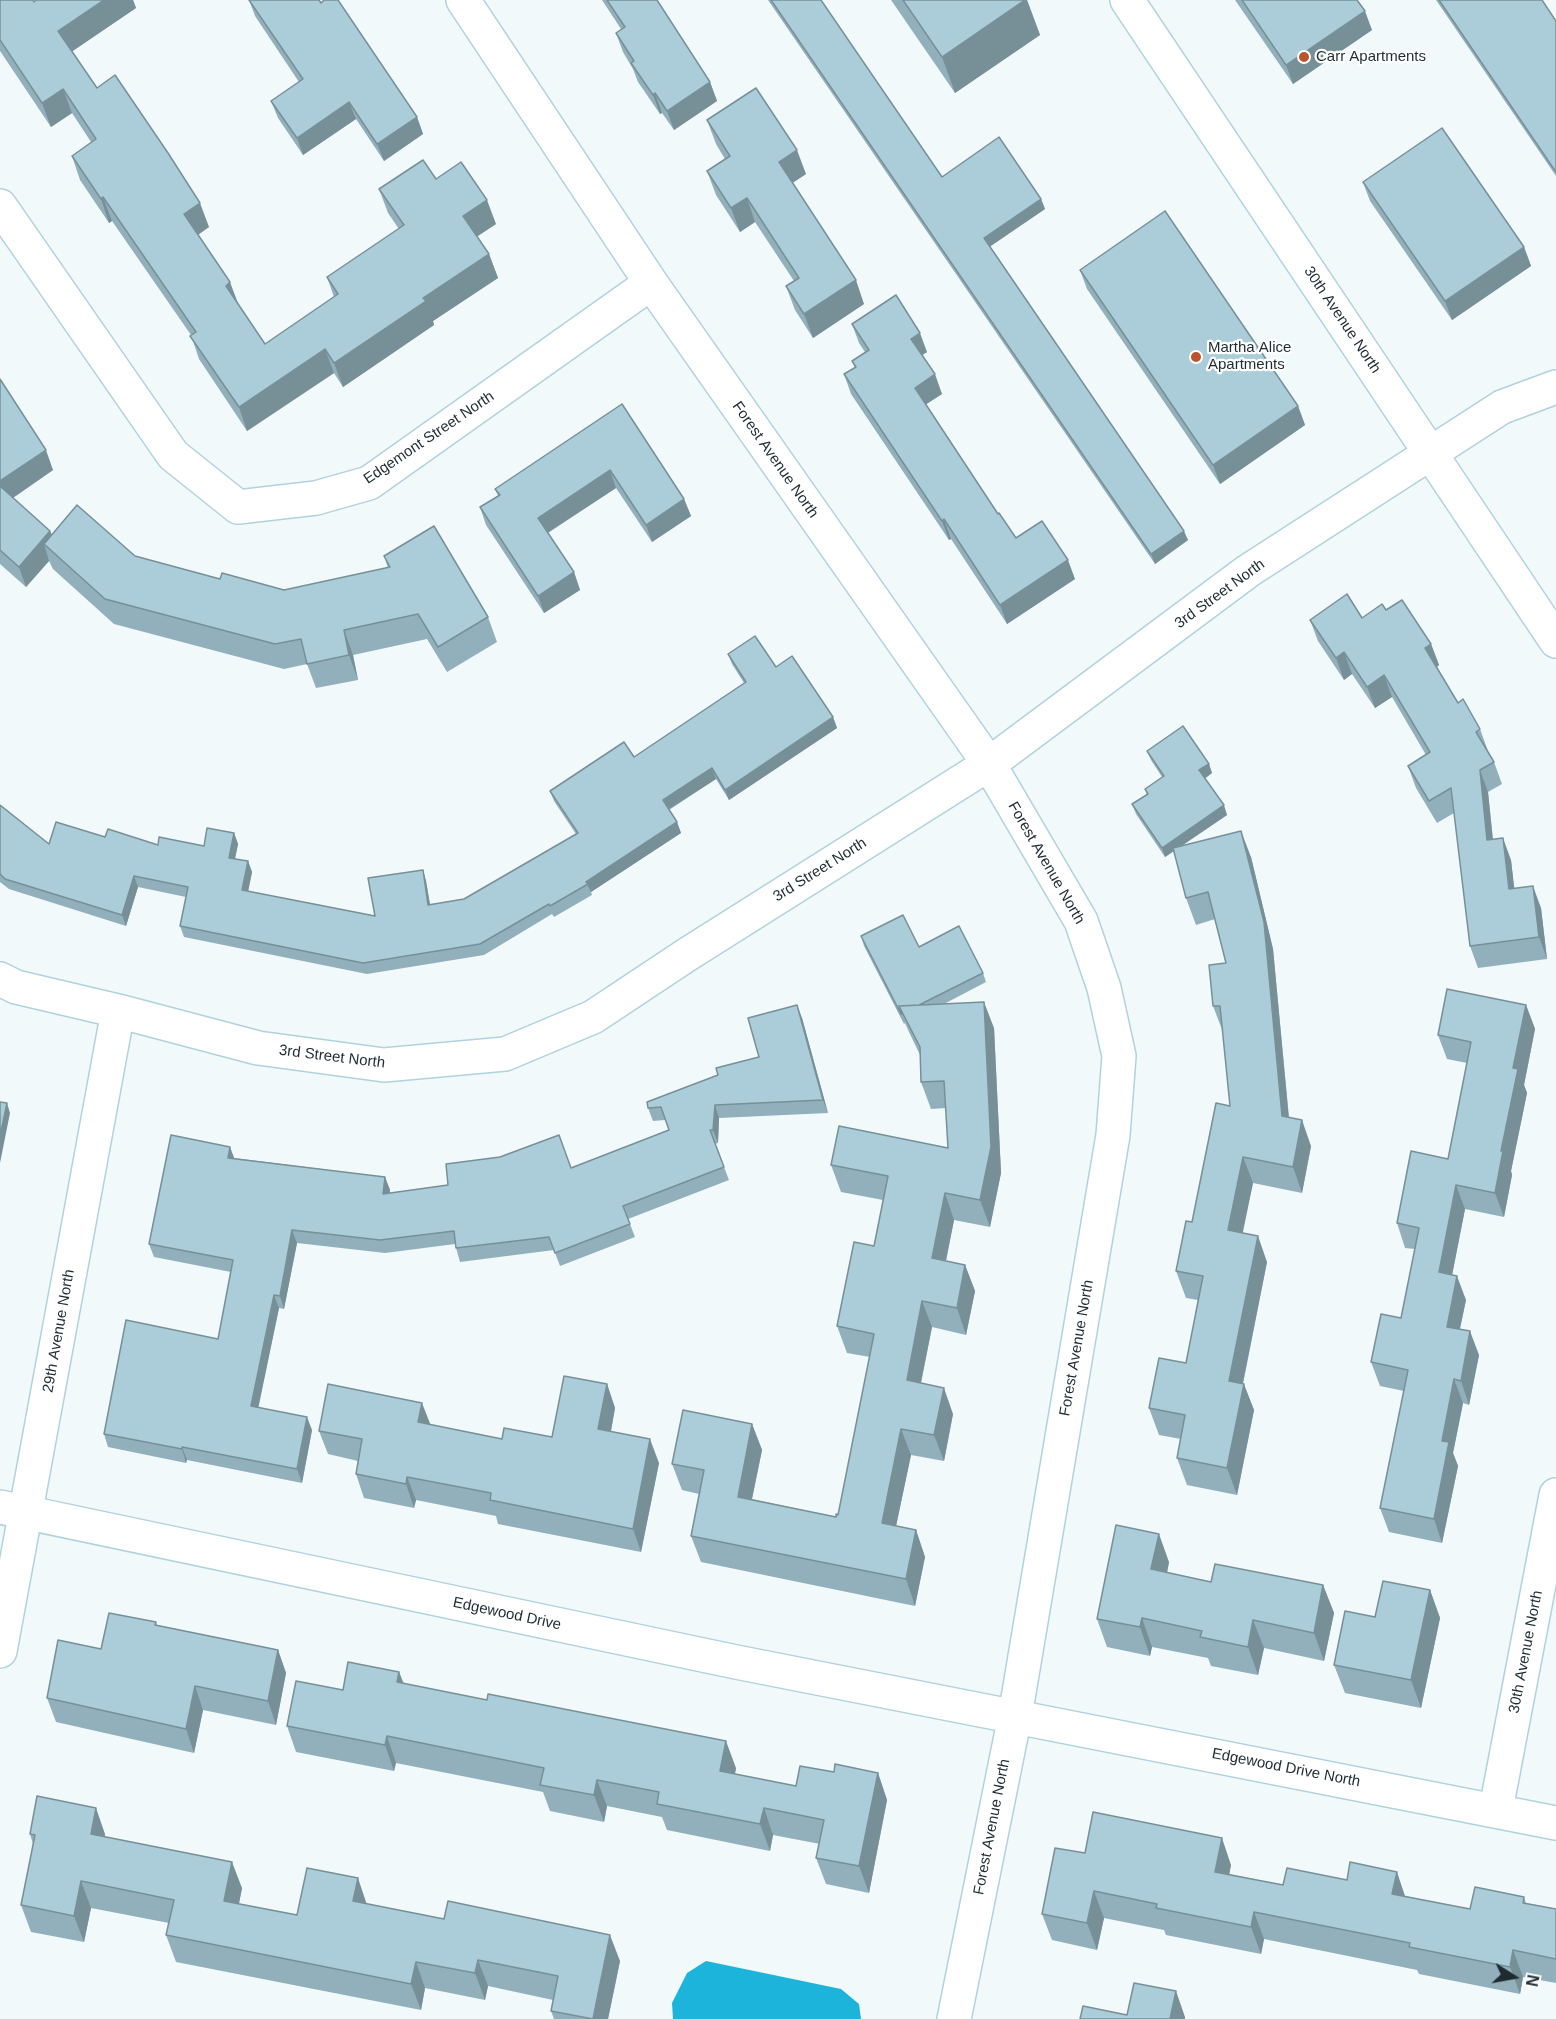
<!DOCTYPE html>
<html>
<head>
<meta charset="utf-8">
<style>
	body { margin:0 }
	#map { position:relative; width:1556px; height:2019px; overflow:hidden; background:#f2f9fb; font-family:Arial,sans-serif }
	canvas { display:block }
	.north { position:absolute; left:1484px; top:1947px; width:60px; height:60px; -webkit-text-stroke:4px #fff; paint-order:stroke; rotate:101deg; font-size:16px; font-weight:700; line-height:24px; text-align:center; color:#1e2c31 }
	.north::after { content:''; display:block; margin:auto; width:21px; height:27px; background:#1e2c31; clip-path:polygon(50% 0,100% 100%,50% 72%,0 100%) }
</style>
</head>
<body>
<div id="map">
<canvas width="1556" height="2019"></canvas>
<div class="north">N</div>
</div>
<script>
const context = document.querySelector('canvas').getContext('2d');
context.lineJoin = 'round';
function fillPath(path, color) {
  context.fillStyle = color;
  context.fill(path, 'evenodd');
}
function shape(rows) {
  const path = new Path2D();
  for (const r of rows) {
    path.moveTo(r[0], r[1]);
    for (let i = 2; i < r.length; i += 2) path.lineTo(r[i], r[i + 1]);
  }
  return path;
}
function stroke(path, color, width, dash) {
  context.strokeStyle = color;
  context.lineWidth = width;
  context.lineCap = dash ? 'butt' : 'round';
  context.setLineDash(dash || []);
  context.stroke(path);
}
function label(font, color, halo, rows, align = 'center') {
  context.font = font + ' Arial,sans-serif';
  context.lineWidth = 4.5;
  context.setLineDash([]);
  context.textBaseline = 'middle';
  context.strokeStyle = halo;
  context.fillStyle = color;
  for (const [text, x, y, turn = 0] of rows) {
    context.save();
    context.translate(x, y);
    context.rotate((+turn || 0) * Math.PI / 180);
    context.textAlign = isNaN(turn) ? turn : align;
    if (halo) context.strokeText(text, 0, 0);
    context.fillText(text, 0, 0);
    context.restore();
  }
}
const water = shape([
	[706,1961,841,1989,859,2004,861,2019,673,2019,672,2003,687,1973]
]);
const minor = shape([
	[463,0,651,283,989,764,1081,921,1104,988,1119,1056,1113,1135,1015,1716,954,2019],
	[1127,0,1556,641],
	[0,206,173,455,238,507,316,498,369,483,651,283],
	[0,979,16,987,118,1011,258,1048,384,1065,505,1054,593,1017,688,954,989,764,1248,571,1502,407,1556,387],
	[0,1507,736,1662,1556,1823],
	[0,1651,118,1011],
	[1496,1809,1556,1495]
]);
const wall = shape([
	[0,0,34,2,36,0,133,0,136,8,72,51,97,88,209,227,198,235,238,304,265,344,334,297,327,277,399,229,388,213,379,189,436,179,496,224,477,236,489,254,498,278,433,321,434,325,343,387,334,373,247,431,199,359,191,335,112,221,109,223,80,180,72,156,91,142,72,113,51,127,0,51],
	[249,0,417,117,423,134,384,161,356,119,303,155,278,118,271,101,299,82,255,16],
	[602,0,657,0,710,82,717,101,674,130,662,113,660,114,638,82,633,69,623,52,616,33,621,29],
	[768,0,821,0,942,177,1041,199,1045,209,990,246,1188,540,1155,564],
	[891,0,1027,0,1040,35,955,93],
	[1235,0,1357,0,1372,30,1293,84],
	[1436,0,1542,0,1556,21,1556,176],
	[707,120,806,174,792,183,864,304,813,338,795,310,786,286,794,281,755,222,740,232,716,195,707,171,725,159,716,144],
	[1363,182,1524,247,1531,266,1452,320,1370,201],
	[1080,270,1298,406,1305,425,1220,484,1087,289],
	[852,324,927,352,922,355,942,394,926,404,998,514,1016,538,1075,579,1007,624,951,539,949,540,851,394,844,374,855,368,852,361,865,352,859,343],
	[0,379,53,470,13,498,50,531,52,535,220,579,284,590,388,568,384,556,488,617,497,642,447,672,427,639,353,655,358,680,316,688,307,664,284,669,114,624,53,569,49,561,26,587,0,564],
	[622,404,684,499,691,516,652,542,616,488,548,533,574,572,580,590,544,613,486,525,480,507,498,496,495,489],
	[1386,610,1431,644,1439,665,1437,667,1458,703,1480,729,1488,751,1487,751,1494,762,1502,784,1488,792,1493,839,1511,860,1514,888,1541,908,1547,959,1478,968,1470,946,1454,813,1437,823,1416,788,1408,766,1426,755,1392,697,1375,708,1352,674,1344,680,1318,641,1310,620,1362,618],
	[728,654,776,667,833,717,837,728,729,800,716,779,669,810,677,822,681,833,591,892,592,895,554,917,552,914,484,955,367,974,184,937,180,926,186,897,138,887,126,926,9,889,0,882,0,805,49,844,105,837,158,845,204,846,234,833,238,844,235,859,248,861,252,872,248,892,375,916,423,870,426,881,430,905,464,899,576,834,554,801,550,791,634,757,744,683,732,664],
	[1147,751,1209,764,1212,773,1205,778,1227,815,1183,845,1251,857,1273,949,1289,1117,1311,1146,1302,1193,1253,1183,1242,1232,1267,1262,1243,1384,1254,1410,1237,1495,1187,1485,1177,1458,1181,1439,1159,1435,1149,1408,1186,1363,1198,1300,1186,1298,1176,1271,1230,1106,1223,1032,1213,1006,1226,963,1215,919,1196,925,1186,898,1174,851,1165,857,1136,814,1132,804,1147,795,1145,789,1162,777,1151,760],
	[861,936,919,947,983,973,986,982,944,1004,994,1028,1001,1173,990,1227,954,1220,946,1261,965,1265,975,1291,966,1335,932,1327,921,1383,953,1414,944,1461,911,1455,896,1526,916,1530,925,1557,915,1606,701,1562,691,1536,699,1494,682,1490,672,1464,752,1424,762,1450,752,1499,836,1517,838,1515,870,1357,847,1353,837,1326,874,1246,883,1200,841,1192,831,1165,948,1148,946,1108,931,1109,921,1082,920,1055,909,1032,905,1023,904,1024,864,946],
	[1526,1005,1535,1029,1524,1085,1527,1093,1511,1171,1512,1175,1504,1217,1465,1209,1452,1275,1466,1300,1460,1329,1479,1355,1469,1405,1463,1403,1453,1453,1458,1466,1442,1543,1389,1532,1380,1508,1404,1391,1380,1386,1371,1362,1401,1318,1415,1249,1405,1248,1397,1223,1448,1159,1467,1063,1447,1059,1438,1035],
	[802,1018,828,1113,719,1118,718,1143,715,1144,729,1180,628,1219,635,1237,560,1266,554,1250,460,1262,455,1244,385,1253,297,1243,284,1309,279,1308,258,1407,312,1430,302,1483,187,1460,186,1463,108,1447,104,1434,218,1339,231,1272,154,1257,149,1244,234,1158,385,1177,390,1190,389,1193,571,1168,669,1130,665,1120,653,1121,648,1108,759,1057],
	[607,1384,615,1408,611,1431,659,1463,641,1552,498,1524,496,1516,416,1500,414,1508,364,1498,356,1474,358,1461,328,1454,319,1431,430,1425,502,1439,552,1437],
	[1169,1562,1167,1573,1211,1582,1323,1585,1334,1613,1324,1661,1264,1648,1258,1675,1211,1666,1208,1658,1152,1647,1150,1656,1107,1647,1097,1619],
	[1430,1590,1440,1618,1421,1708,1345,1693,1334,1665,1375,1617],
	[156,1622,157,1625,278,1650,286,1673,276,1725,203,1710,194,1753,56,1722,47,1698,101,1649],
	[399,1672,404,1684,736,1768,735,1774,796,1786,834,1772,878,1773,887,1800,869,1893,826,1884,816,1858,820,1844,773,1835,770,1851,667,1830,662,1817,607,1806,604,1822,550,1811,543,1792,396,1763,394,1771,296,1752,287,1726,343,1690],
	[30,1834,105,1834,105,1837,242,1888,239,1904,297,1915,367,1904,620,1961,608,2019,554,2019,551,2011,553,2000,488,1986,485,2000,425,1988,421,2010,176,1962,166,1935,169,1923,91,1908,84,1942,31,1932,21,1905,33,1844],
	[1085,1853,1231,1865,1229,1874,1283,1885,1405,1896,1470,1909,1524,1897,1526,1903,1556,1909,1556,1983,1523,1977,1520,1994,1419,1974,1417,1970,1264,1939,1261,1954,1166,1935,1164,1930,1104,1918,1097,1950,1052,1940,1042,1914]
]);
const shadedWall = shape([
	[104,0,133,0,136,8,67,55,58,31],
	[1025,0,1027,0,1040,35,955,93,942,57],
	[1365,11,1372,30,1293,84,1286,65],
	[710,82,717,101,674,130,667,111],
	[63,89,72,113,51,127,42,103],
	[655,93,662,113,660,114,653,95],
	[349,102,356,119,303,155,297,138],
	[417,117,423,134,384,161,377,144],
	[797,150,806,174,788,186,779,162],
	[103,197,112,221,109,223,101,199],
	[747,198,755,222,740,232,731,208],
	[1041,199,1045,209,988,248,984,238],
	[487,200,496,224,472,240,463,216],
	[200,203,209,227,193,238,184,214],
	[1524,247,1531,266,1452,320,1445,301],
	[489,254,498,278,433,321,434,325,343,387,334,363,423,298],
	[856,280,864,304,813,338,804,314],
	[230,282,239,306,226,286],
	[920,333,927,352,918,358,911,339],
	[325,349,334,373,247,431,239,407],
	[935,374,942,394,922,407,915,388],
	[1298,406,1305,425,1220,484,1213,465],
	[46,450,53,470,4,504,0,492,0,481],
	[610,470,616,488,544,535,538,518],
	[684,499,691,516,652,542,646,525],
	[944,519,951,539,949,540,942,521],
	[50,531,58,551,44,544,49,561,26,587,19,567],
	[1184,531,1188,540,1155,564,1151,554],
	[1068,560,1075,579,1007,624,1000,605],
	[574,572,580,590,544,613,538,596],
	[344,630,353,655,358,680,349,655],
	[1431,644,1439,665,1433,670,1425,648],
	[1344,652,1352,674,1344,680,1336,658],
	[1384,675,1392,697,1375,708,1367,687],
	[833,717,837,728,729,800,725,790],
	[1209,764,1212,773,1203,780,1199,770],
	[712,768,716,779,666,811,663,800],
	[1480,770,1488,792,1495,862,1487,840],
	[1224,805,1227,815,1165,857,1162,848],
	[677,822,681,833,591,892,586,882],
	[1241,831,1251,857,1273,949,1291,1142,1282,1116],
	[234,833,238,844,233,868,229,858],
	[1503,838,1511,860,1517,911,1509,889],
	[248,861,252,872,246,901,242,890],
	[423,870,426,881,432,916,428,905],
	[134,876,138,887,126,926,122,915],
	[1533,886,1541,908,1547,959,1539,937],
	[984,1002,994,1028,1001,1173,990,1227,980,1200],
	[797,1005,802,1018,828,1113,823,1100],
	[1526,1005,1535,1029,1524,1085,1527,1093,1511,1171,1512,1175,1504,1217,1495,1193,1513,1068],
	[7,1103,10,1113,0,1163,0,1136],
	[715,1105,719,1118,718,1143,713,1130],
	[1302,1120,1311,1146,1302,1193,1293,1167],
	[230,1147,235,1160,228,1158],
	[1243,1157,1253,1183,1238,1256,1228,1230],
	[385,1177,390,1190,388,1207,383,1194],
	[1456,1185,1465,1209,1448,1296,1439,1272],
	[945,1193,954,1220,941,1285,932,1258],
	[292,1230,297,1243,284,1309,280,1296],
	[1258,1236,1267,1262,1238,1407,1229,1381],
	[965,1265,975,1291,966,1335,957,1308],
	[1457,1276,1466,1300,1455,1351,1447,1327],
	[274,1295,279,1308,256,1419,251,1406],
	[922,1301,932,1327,916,1407,907,1380],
	[1470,1331,1479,1355,1469,1405,1461,1381],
	[1454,1379,1463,1403,1453,1453,1458,1466,1442,1543,1434,1519,1442,1441],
	[607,1384,615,1408,607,1453,598,1429],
	[1244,1384,1254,1410,1237,1495,1227,1468],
	[944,1388,953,1414,944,1461,934,1435],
	[422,1403,431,1426,418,1422],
	[307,1417,312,1430,302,1483,297,1469],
	[752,1424,762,1450,747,1523,738,1497],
	[901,1429,911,1455,891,1550,882,1523],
	[650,1439,659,1463,641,1552,633,1529],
	[182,1447,187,1460,186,1463,182,1449],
	[407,1477,416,1500,414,1508,406,1484],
	[916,1530,925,1557,915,1606,906,1579],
	[1159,1534,1169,1562,1162,1598,1151,1569],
	[1323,1585,1334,1613,1324,1661,1314,1633],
	[1430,1590,1440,1618,1421,1708,1411,1680],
	[1142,1618,1152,1647,1150,1656,1140,1627],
	[1253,1620,1264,1648,1258,1675,1248,1647],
	[278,1650,286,1673,276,1725,268,1701],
	[399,1672,409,1698,397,1682],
	[195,1686,203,1710,194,1753,186,1729],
	[387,1736,396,1763,394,1771,385,1745],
	[726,1741,736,1768,730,1798,720,1771],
	[878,1773,887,1800,869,1893,859,1866],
	[597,1780,607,1806,604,1822,594,1795],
	[96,1808,105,1834,100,1860,91,1834],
	[764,1808,773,1835,770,1851,760,1824],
	[1222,1838,1231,1865,1225,1898,1215,1872],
	[232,1862,242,1888,234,1928,224,1901],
	[1397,1872,1406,1899,1392,1894],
	[358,1878,367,1905,353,1901],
	[81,1881,91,1908,84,1942,74,1916],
	[1094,1891,1104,1918,1097,1950,1087,1923],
	[1254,1912,1264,1939,1261,1954,1251,1927],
	[610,1935,620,1961,608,2019,593,2019],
	[1513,1950,1523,1977,1520,1994,1510,1967],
	[478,1960,488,1986,485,2000,475,1973],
	[416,1962,425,1988,421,2010,411,1984],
	[1176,1991,1185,2017,1185,2019,1170,2019]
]);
const building = shape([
	[0,0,33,0,34,2,36,0,104,0,58,31,97,88,115,75,168,153,200,203,184,214,230,282,226,286,265,344,338,294,327,277,404,225,379,189,423,160,436,179,461,162,487,200,463,216,489,254,423,298,426,301,334,363,325,349,239,407,190,336,196,332,103,197,101,199,72,156,96,139,63,89,42,103,0,40,0,0],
	[249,0,319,0,321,3,324,0,338,0,417,117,377,144,349,102,297,138,271,101,303,79,249,0],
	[607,0,657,0,710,82,667,111,655,93,653,95,631,63,634,61,616,33,625,27,607,0],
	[771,0,821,0,942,177,999,137,1041,199,984,238,1184,531,1151,554,771,0],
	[903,0,1025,0,942,57,903,0],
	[1242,0,1357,0,1365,11,1286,65,1242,0],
	[1439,0,1542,0,1556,21,1556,172,1439,0],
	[756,88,797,150,779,162,856,280,804,314,786,286,799,278,747,198,731,208,707,171,730,156,707,120,756,88],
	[1442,128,1524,247,1445,301,1363,182,1442,128],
	[1165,211,1298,406,1213,465,1080,270,1165,211],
	[896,295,920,333,911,339,935,374,915,388,998,514,999,513,1016,538,1042,521,1068,560,1000,605,944,519,942,521,844,374,856,367,852,361,869,350,852,324,896,295],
	[0,379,46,450,0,481,0,379],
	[622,404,684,499,646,525,610,470,538,518,574,572,538,596,480,507,500,495,495,489,622,404],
	[0,486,50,531,19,567,0,550,0,486],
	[77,505,135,556,220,579,222,573,284,590,390,567,384,556,434,526,488,617,438,647,418,614,344,630,349,655,307,664,301,639,275,644,105,599,44,544,77,505],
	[1347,594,1362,618,1382,604,1386,610,1402,600,1431,644,1425,648,1458,703,1463,699,1480,729,1476,732,1494,762,1480,770,1487,840,1503,838,1509,889,1533,886,1539,937,1470,946,1451,788,1429,801,1408,766,1430,752,1384,675,1367,687,1344,652,1336,658,1310,620,1347,594],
	[755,636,776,667,792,656,833,717,725,790,712,768,663,800,677,822,586,882,588,884,550,906,549,904,480,944,363,963,180,926,188,887,134,876,122,915,5,879,0,874,0,805,49,844,56,822,105,837,108,829,158,845,159,837,204,846,207,828,234,833,229,858,248,861,242,890,375,916,368,878,423,870,428,905,464,899,578,833,550,791,624,742,634,757,746,682,728,654,755,636],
	[1183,726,1209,764,1199,770,1224,805,1162,848,1132,804,1148,794,1145,789,1164,776,1147,751,1183,726],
	[1241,831,1264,922,1282,1116,1302,1120,1293,1167,1243,1157,1228,1230,1258,1236,1229,1381,1244,1384,1227,1468,1177,1458,1185,1415,1149,1408,1159,1358,1186,1363,1203,1276,1176,1271,1186,1221,1192,1222,1216,1103,1230,1106,1220,1006,1213,1006,1209,965,1226,963,1208,892,1186,898,1173,848,1241,831],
	[903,915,919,947,959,926,983,973,919,1005,899,1006,902,1014,901,1014,861,936,903,915],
	[1447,989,1526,1005,1513,1068,1518,1069,1501,1151,1503,1151,1495,1193,1456,1185,1439,1272,1457,1276,1447,1327,1470,1331,1461,1381,1454,1379,1442,1441,1449,1442,1434,1519,1380,1508,1408,1370,1371,1362,1381,1314,1401,1318,1419,1228,1397,1223,1411,1151,1448,1159,1471,1042,1438,1035,1447,989],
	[984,1002,991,1147,980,1200,945,1193,932,1258,965,1265,957,1308,922,1301,907,1380,944,1388,934,1435,901,1429,882,1523,916,1530,906,1579,691,1536,704,1470,672,1464,683,1410,752,1424,738,1497,836,1517,836,1514,838,1515,874,1334,837,1326,854,1242,874,1246,888,1176,831,1165,839,1126,948,1148,944,1081,921,1082,920,1047,899,1006,984,1002],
	[797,1005,823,1100,715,1105,713,1130,710,1130,724,1167,623,1206,630,1224,555,1253,549,1237,456,1248,454,1231,380,1240,292,1230,280,1296,274,1295,251,1406,307,1417,297,1469,182,1447,182,1449,104,1434,126,1320,218,1339,233,1260,149,1244,171,1135,230,1147,228,1158,385,1177,383,1194,448,1185,446,1164,500,1157,559,1135,571,1168,669,1130,661,1107,648,1108,647,1102,718,1075,716,1068,759,1057,748,1018,797,1005],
	[0,1102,7,1103,0,1136,0,1102],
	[564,1376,607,1384,598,1429,650,1439,633,1529,490,1500,491,1493,407,1477,406,1484,356,1474,362,1439,319,1431,328,1384,422,1403,418,1422,502,1439,504,1428,552,1437,564,1376],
	[1116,1525,1159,1534,1151,1569,1211,1582,1215,1564,1323,1585,1314,1633,1253,1620,1248,1647,1200,1637,1202,1631,1142,1618,1140,1627,1097,1619,1116,1525],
	[1383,1581,1430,1590,1411,1680,1334,1665,1345,1611,1375,1617,1383,1581],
	[109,1613,156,1622,155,1625,278,1650,268,1701,195,1686,186,1729,47,1698,58,1640,101,1649,109,1613],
	[348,1662,399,1672,397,1682,487,1700,488,1694,726,1741,720,1771,796,1786,800,1766,834,1772,835,1764,878,1773,859,1866,816,1858,824,1820,764,1808,760,1824,657,1804,659,1792,597,1780,594,1795,540,1785,544,1768,387,1736,385,1745,287,1726,296,1681,343,1690,348,1662],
	[37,1796,96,1808,91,1834,232,1862,224,1901,297,1915,307,1868,358,1878,353,1901,444,1919,448,1901,610,1935,593,2019,551,2011,558,1976,478,1960,475,1973,416,1962,411,1984,166,1935,174,1900,81,1881,74,1916,21,1905,35,1835,30,1834,37,1796],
	[1093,1812,1222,1838,1215,1872,1283,1885,1287,1868,1347,1880,1350,1862,1397,1872,1392,1894,1470,1909,1475,1887,1524,1897,1523,1903,1556,1909,1556,1959,1513,1950,1510,1967,1409,1947,1410,1943,1254,1912,1251,1927,1156,1908,1157,1904,1094,1891,1087,1923,1042,1914,1055,1848,1085,1853,1093,1812],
	[1134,1983,1176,1991,1170,2019,1080,2019,1083,2006,1127,2015,1134,1983]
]);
const markers = [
	[1304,57,6,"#bb542a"],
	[1196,357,6,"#bb542a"]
];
const poiNames = [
	["Carr Apartments",1316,57],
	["Martha Alice",1208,348],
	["Apartments",1208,365]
];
const streetNames = [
	["30th Avenue North",1342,320,56],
	["Edgemont Street North",429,438,-34],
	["Forest Avenue North",775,460,55],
	["3rd Street North",1220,594,-36],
	["Forest Avenue North",1046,863,60],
	["3rd Street North",820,870,-32],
	["3rd Street North",332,1057,7],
	["29th Avenue North",59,1331,-80],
	["Forest Avenue North",1077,1348,-80],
	["Edgewood Drive",507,1614,12],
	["30th Avenue North",1526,1652,-79],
	["Edgewood Drive North",1286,1768,11],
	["Forest Avenue North",992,1827,-79]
];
fillPath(water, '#1db4db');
stroke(minor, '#b0d2df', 36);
stroke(minor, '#fff', 33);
fillPath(wall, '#92b0bb');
fillPath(shadedWall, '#779098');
fillPath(building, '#aacdd9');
stroke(building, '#779098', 1.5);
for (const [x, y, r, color] of markers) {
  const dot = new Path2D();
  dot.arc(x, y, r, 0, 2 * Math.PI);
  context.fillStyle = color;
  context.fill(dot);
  stroke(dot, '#fff', 2);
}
label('15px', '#1e2c31', '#fff', poiNames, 'left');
label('15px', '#1e2c31', '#fff', streetNames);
</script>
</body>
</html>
